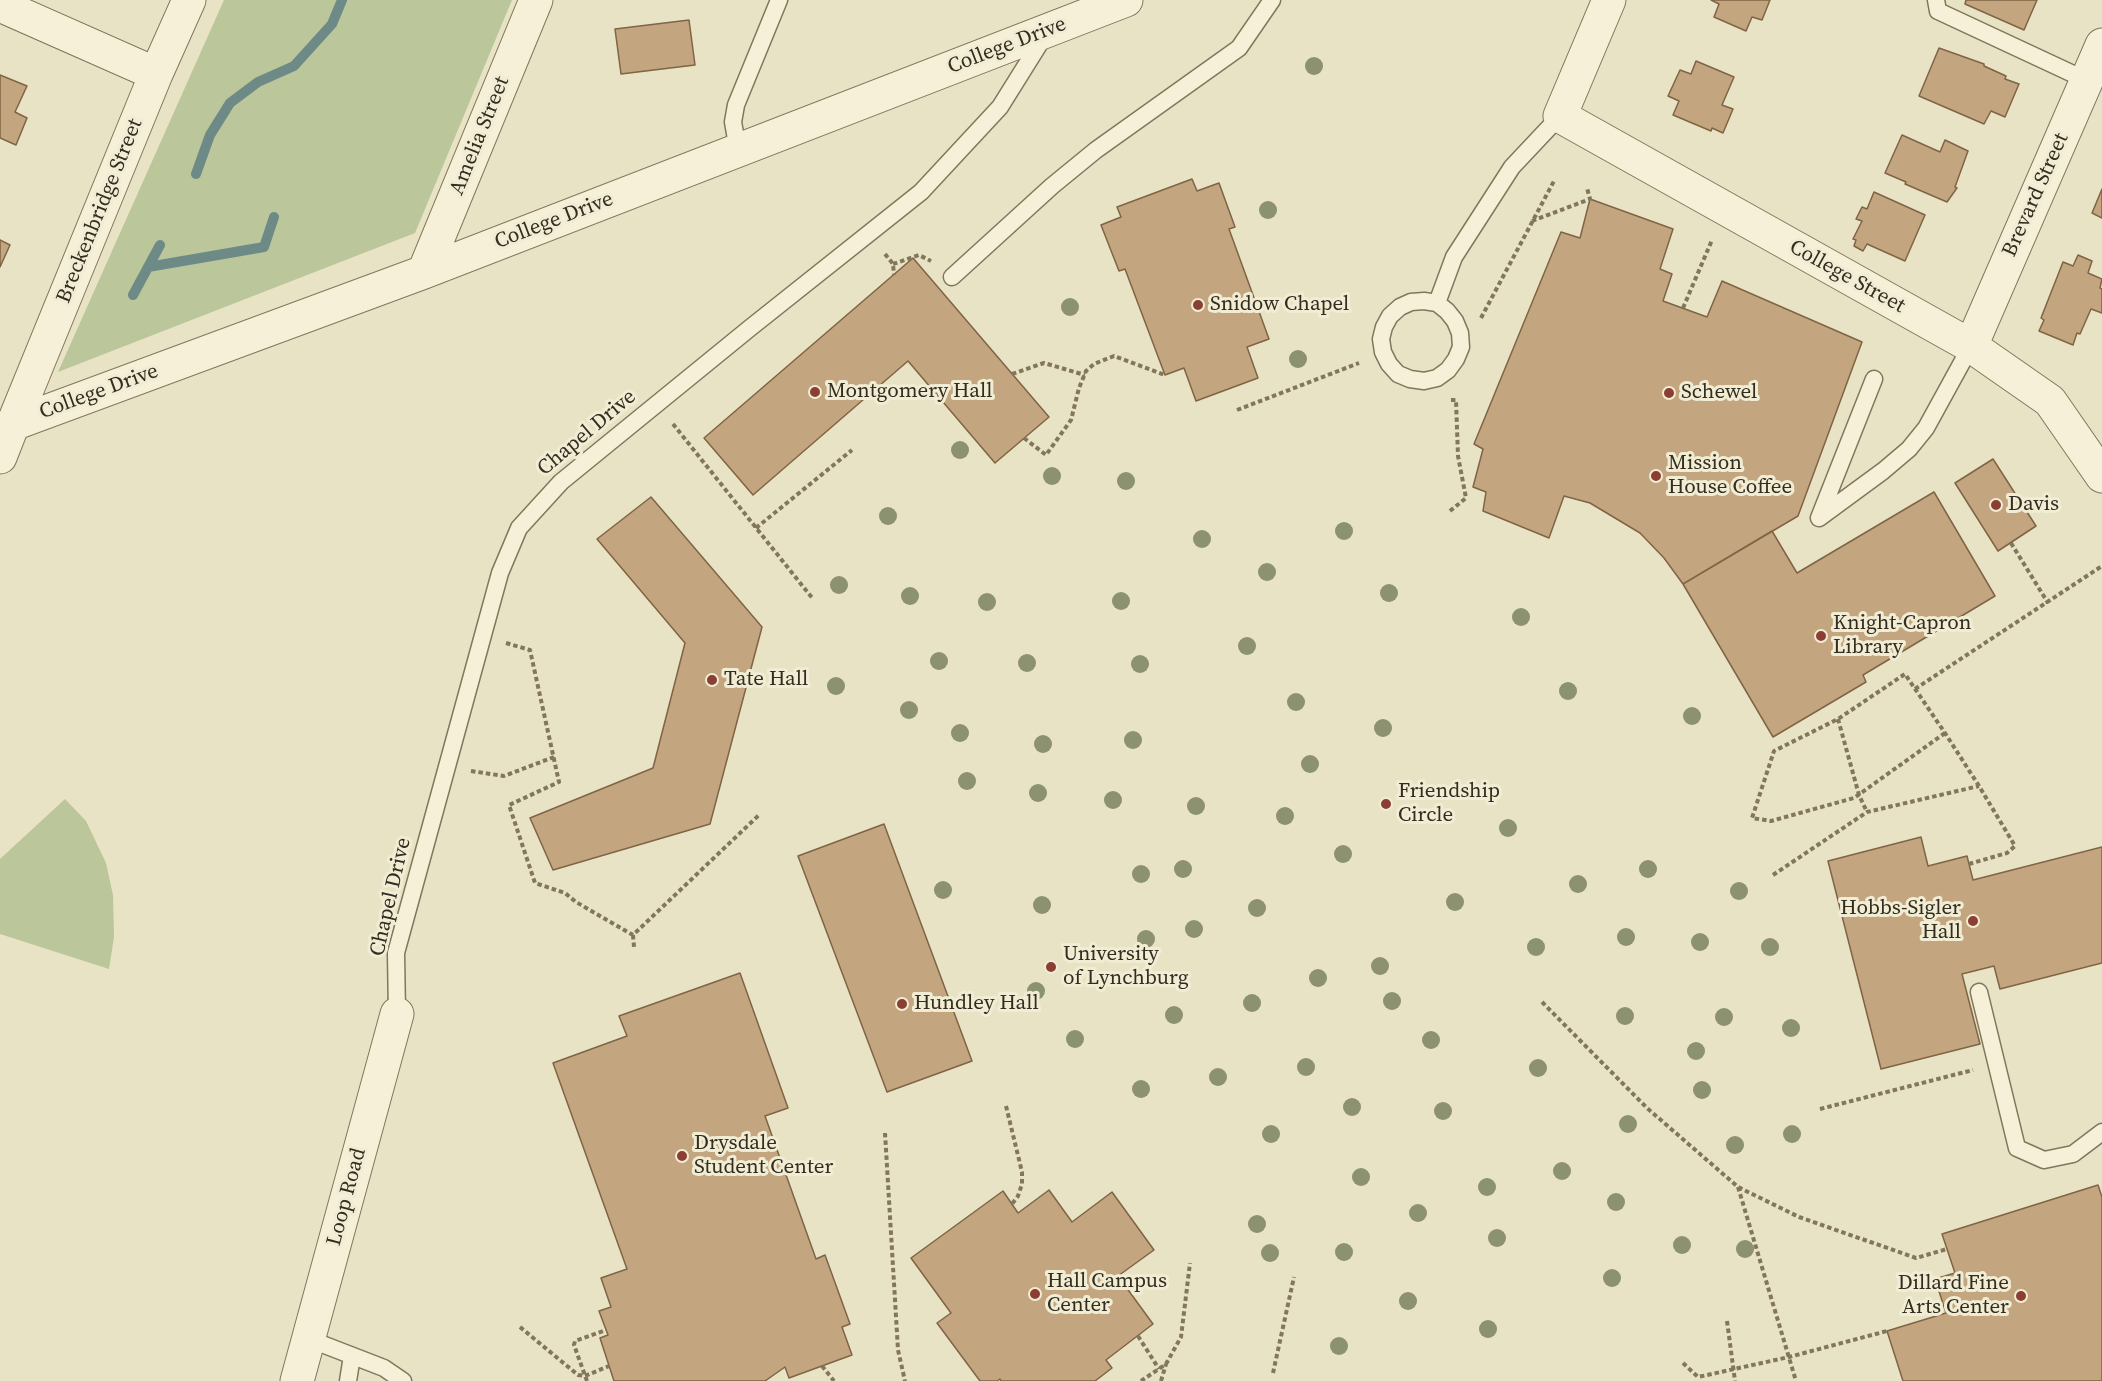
<!DOCTYPE html>
<html>
<head>
<meta charset="utf-8">
<style>
	body { margin:0 }
	canvas { display:block; background:#e9e3c5 }
</style>
</head>
<body>
<canvas width="2102" height="1381"></canvas>
<script>
const context = document.querySelector('canvas').getContext('2d');
context.lineJoin = 'round';
function fillPath(path, color) {
  context.fillStyle = color;
  context.fill(path, 'evenodd');
}
function shape(rows) {
  const path = new Path2D();
  for (const r of rows) {
    path.moveTo(r[0], r[1]);
    for (let i = 2; i < r.length; i += 2) path.lineTo(r[i], r[i + 1]);
  }
  return path;
}
function stroke(path, color, width, dash) {
  context.strokeStyle = color;
  context.lineWidth = width;
  context.lineCap = dash ? 'butt' : 'round';
  context.setLineDash(dash || []);
  context.stroke(path);
}
function label(font, color, halo, rows, align = 'center') {
  context.font = font + ' "Source Serif 4",serif';
  context.lineWidth = 6;
  context.setLineDash([]);
  context.textBaseline = 'middle';
  context.strokeStyle = halo;
  context.fillStyle = color;
  for (const [text, x, y, turn = 0] of rows) {
    context.save();
    context.translate(x, y);
    context.rotate((+turn || 0) * Math.PI / 180);
    context.textAlign = isNaN(turn) ? turn : align;
    if (halo) context.strokeText(text, 0, 0);
    context.fillText(text, 0, 0);
    context.restore();
  }
}
const green = shape([
	[224,0,512,0,415,233,58,372],
	[65,799,86,821,106,863,113,895,114,937,109,969,0,934,0,859]
]);
const stream = shape([
	[196,174,210,135,230,103,258,82,294,66,332,24,342,0],
	[148,267,264,247,274,217],
	[133,295,160,245]
]);
const building = shape([
	[1711,0,1770,0,1762,20,1752,17,1746,31,1714,17,1719,4,1711,0],
	[1966,0,2037,0,2024,30,1965,4,1966,0],
	[689,20,695,65,621,74,615,29,689,20],
	[1939,48,1984,64,1984,66,2006,76,2005,79,2019,84,2005,117,1991,111,1984,124,1919,96,1939,48],
	[1696,61,1734,77,1722,105,1733,109,1723,133,1712,128,1711,131,1673,115,1679,101,1668,96,1680,70,1691,74,1696,61],
	[0,75,27,86,15,112,27,118,16,145,0,138,0,75],
	[1902,135,1940,152,1945,140,1968,151,1955,187,1957,188,1947,202,1905,184,1906,182,1885,173,1902,135],
	[1192,179,1197,191,1219,183,1235,227,1229,229,1269,339,1247,347,1258,378,1196,401,1184,368,1165,375,1125,269,1119,271,1101,225,1121,217,1117,207,1192,179],
	[2102,189,2102,218,2092,213,2102,189],
	[1874,192,1925,215,1905,261,1867,244,1863,251,1854,246,1856,240,1853,239,1862,221,1856,219,1862,207,1867,209,1874,192],
	[1590,199,1673,229,1660,269,1672,274,1663,301,1707,317,1722,281,1862,342,1798,516,1683,584,1664,558,1640,533,1590,503,1564,496,1549,538,1483,511,1486,492,1473,487,1483,449,1474,444,1561,232,1580,238,1590,199],
	[0,240,10,245,0,267,0,240],
	[2078,255,2092,261,2088,273,2102,279,2100,288,2102,289,2102,313,2091,309,2080,334,2077,333,2073,345,2039,331,2044,320,2041,318,2063,262,2073,266,2078,255],
	[913,258,1049,417,995,463,908,361,753,495,704,438,913,258],
	[1993,459,2036,526,1998,551,1955,483,1993,459],
	[1934,492,1995,596,1863,675,1866,682,1773,737,1683,584,1772,531,1797,573,1934,492],
	[651,497,762,627,710,824,553,870,530,818,653,768,685,643,597,539,651,497],
	[884,824,972,1061,887,1092,798,856,884,824],
	[1921,837,1928,866,1967,856,1973,880,2102,847,2102,963,2000,989,1994,966,1962,974,1980,1044,1881,1069,1828,861,1921,837],
	[740,973,788,1108,765,1116,816,1259,825,1255,850,1324,842,1327,852,1355,789,1378,785,1367,765,1381,614,1381,600,1338,608,1335,599,1311,611,1307,601,1278,627,1269,553,1063,627,1036,619,1016,740,973],
	[2098,1185,2102,1197,2102,1381,1903,1381,1887,1331,1946,1313,1935,1279,1955,1273,1942,1234,2098,1185],
	[1049,1190,1072,1222,1112,1192,1154,1250,1118,1276,1153,1324,1106,1360,1112,1368,1095,1381,1001,1381,1000,1379,997,1381,980,1381,937,1323,951,1313,911,1258,1003,1191,1018,1213,1049,1190]
]);
const path = shape([
	[1532,221,1590,199,1587,188],
	[885,254,893,264,894,275],
	[893,264,919,255,931,261],
	[1683,308,1712,240],
	[1481,318,1554,181],
	[1012,374,1044,363,1085,375],
	[1237,410,1359,363],
	[673,424,813,599],
	[1024,438,1046,455,1071,420,1079,388,1086,371,1094,364,1114,356,1165,375],
	[1450,511,1466,498,1458,456,1456,400,1451,400],
	[756,528,852,450],
	[2011,543,2048,603],
	[506,643,530,650,559,782,509,805,535,883,565,893,576,902,633,935,759,815],
	[1915,689,2102,566],
	[1838,719,1859,795,1867,812],
	[1945,733,1854,798,1771,821,1752,818,1774,751,1838,719,1905,674,1945,733,1979,786,2015,846,2007,853,1969,864],
	[471,771,504,776,554,757],
	[1773,875,1867,812,1979,786],
	[633,935,634,947],
	[1542,1002,1647,1108,1738,1187,1799,1217,1916,1258,1947,1249],
	[1006,1106,1022,1172,1022,1184,1018,1196,1012,1204],
	[1820,1109,1973,1070],
	[885,1133,898,1350,905,1381],
	[1738,1187,1796,1381],
	[1727,1321,1735,1381],
	[520,1327,578,1375,585,1376,609,1366],
	[1138,1336,1159,1369],
	[1683,1363,1698,1377,1789,1357,1887,1331],
	[822,1366,834,1381],
	[1273,1373,1294,1277],
	[587,1381,574,1345,575,1341,606,1330],
	[1141,1381,1166,1364,1181,1337,1190,1263],
	[1161,1381,1166,1364]
]);
const lane = shape([
	[1936,0,1938,11,2086,80],
	[738,150,733,122,736,105,779,0],
	[952,277,1052,186,1096,150,1239,48,1272,0],
	[1424,301,1437,303,1447,311,1455,321,1460,333,1461,347,1456,359,1448,370,1437,378,1424,381,1410,379,1398,374,1389,364,1383,352,1381,339,1384,327,1390,316,1400,307,1411,302,1424,301],
	[1437,303,1454,257,1512,167,1560,116],
	[1874,379,1819,518,1883,471,1909,449,1926,428,1971,346],
	[1979,992,2017,1148,2044,1160,2073,1154,2102,1132],
	[397,1014,396,953,500,573,519,528,561,482,750,328,921,192,1000,107,1045,35],
	[309,1339,384,1368,403,1381],
	[348,1381,352,1356]
]);
const street = shape([
	[1609,0,1560,116,1971,346,2050,401,2102,476],
	[0,5,156,74],
	[424,272,536,0],
	[1971,346,2102,45],
	[13,424,156,74,189,0],
	[0,457,13,424,424,272,1126,0],
	[297,1381,397,1014]
]);
const trees = [
	[1314,66],
	[1268,210],
	[1070,307],
	[1298,359],
	[960,450],
	[1052,476],
	[1126,481],
	[888,516],
	[1344,531],
	[1202,539],
	[1267,572],
	[839,585],
	[1389,593],
	[910,596],
	[1121,601],
	[987,602],
	[1521,617],
	[1247,646],
	[939,661],
	[1027,663],
	[1140,664],
	[836,686],
	[1568,691],
	[1296,702],
	[909,710],
	[1692,716],
	[1383,728],
	[960,733],
	[1133,740],
	[1043,744],
	[1310,764],
	[967,781],
	[1038,793],
	[1113,800],
	[1196,806],
	[1285,816],
	[1508,828],
	[1343,854],
	[1183,869],
	[1648,869],
	[1141,874],
	[1578,884],
	[943,890],
	[1739,891],
	[1455,902],
	[1042,905],
	[1257,908],
	[1194,929],
	[1626,937],
	[1146,939],
	[1700,942],
	[1536,947],
	[1770,947],
	[1380,966],
	[1318,978],
	[1036,991],
	[1392,1001],
	[1252,1003],
	[1174,1015],
	[1625,1016],
	[1724,1017],
	[1791,1028],
	[1075,1039],
	[1431,1040],
	[1696,1051],
	[1306,1067],
	[1538,1068],
	[1218,1077],
	[1141,1089],
	[1702,1090],
	[1352,1107],
	[1443,1111],
	[1628,1124],
	[1271,1134],
	[1792,1134],
	[1735,1145],
	[1562,1171],
	[1361,1177],
	[1487,1187],
	[1616,1202],
	[1418,1213],
	[1257,1224],
	[1497,1238],
	[1682,1245],
	[1745,1249],
	[1344,1252],
	[1270,1253],
	[1612,1278],
	[1408,1301],
	[1488,1329],
	[1339,1346]
];
const markers = [
	[1198,305,6,"#8b3f33"],
	[815,392,6,"#8b3f33"],
	[1669,393,6,"#8b3f33"],
	[1656,476,6,"#8b3f33"],
	[1996,505,6,"#8b3f33"],
	[1821,636,6,"#8b3f33"],
	[712,680,6,"#8b3f33"],
	[1386,804,6,"#8b3f33"],
	[1973,921,6,"#8b3f33"],
	[1051,967,6,"#8b3f33"],
	[902,1004,6,"#8b3f33"],
	[682,1156,6,"#8b3f33"],
	[1035,1294,6,"#8b3f33"],
	[2021,1296,6,"#8b3f33"]
];
const streetNames = [
	["College Drive",1007,46,-21],
	["Amelia Street",480,136,-68],
	["Brevard Street",2036,195,-66],
	["Breckenbridge Street",100,211,-68],
	["College Drive",554,221,-21],
	["College Street",1847,277,29],
	["College Drive",99,392,-20],
	["Chapel Drive",587,433,-40],
	["Chapel Drive",391,897,-77],
	["Loop Road",347,1197,-75]
];
const poiNames = [
	["Snidow Chapel",1210,305],
	["Montgomery Hall",827,392],
	["Schewel",1681,393],
	["Mission",1668,464],
	["House Coffee",1668,488],
	["Davis",2008,505],
	["Knight-Capron",1833,624],
	["Library",1833,648],
	["Tate Hall",724,680],
	["Friendship",1398,792],
	["Circle",1398,816],
	["Hobbs-Sigler",1961,909,"right"],
	["Hall",1961,933,"right"],
	["University",1063,955],
	["of Lynchburg",1063,979],
	["Hundley Hall",914,1004],
	["Drysdale",694,1144],
	["Student Center",694,1168],
	["Hall Campus",1047,1282],
	["Center",1047,1306],
	["Dillard Fine",2009,1284,"right"],
	["Arts Center",2009,1308,"right"]
];
fillPath(green, '#bbc69a');
stroke(stream, '#6e8a87', 10);
fillPath(building, '#c3a57f');
stroke(building, '#7f6445', 1.5);
stroke(lane, '#82765d', 19);
stroke(street, '#82765d', 35);
stroke(path, '#82765d', 4, [4.5, 3]);
stroke(lane, '#f5f0d7', 16);
stroke(street, '#f5f0d7', 33);
context.fillStyle = '#8c916f';
for (const [x, y] of trees) {
  context.beginPath();
  context.arc(x, y, 9, 0, 2 * Math.PI);
  context.fill();
}
for (const [x, y, r, color] of markers) {
  const dot = new Path2D();
  dot.arc(x, y, r, 0, 2 * Math.PI);
  context.fillStyle = color;
  context.fill(dot);
  stroke(dot, '#f1edd4', 2);
}
label('21px', '#342c1f', '#f1edd4', streetNames);
label('21px', '#342c1f', '#f1edd4', poiNames, 'left');
</script>
</body>
</html>
